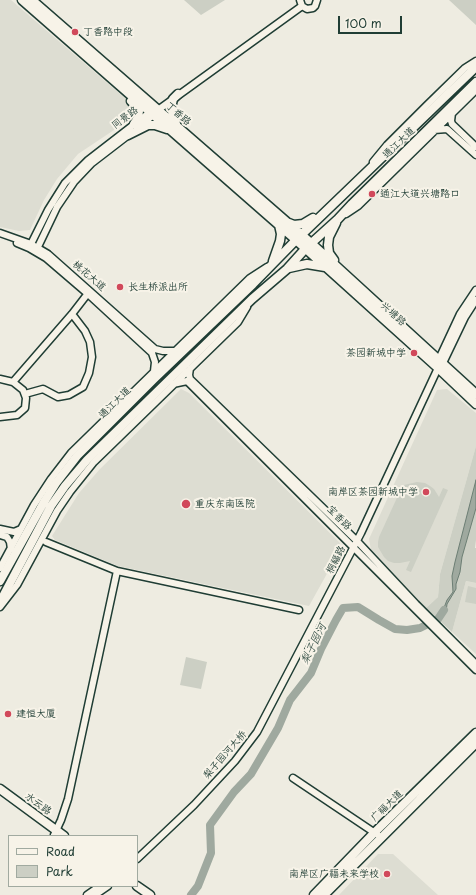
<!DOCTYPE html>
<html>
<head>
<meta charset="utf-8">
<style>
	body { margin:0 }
	#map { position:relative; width:476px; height:895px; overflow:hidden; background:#eeece1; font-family:"Playpen Sans",sans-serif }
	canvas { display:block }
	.legend { position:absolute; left:8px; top:835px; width:130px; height:52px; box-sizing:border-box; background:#f7f3e8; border:1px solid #a1aaa0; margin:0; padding:5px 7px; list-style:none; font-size:12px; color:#1f3d34 }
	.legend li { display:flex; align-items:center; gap:8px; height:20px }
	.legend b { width:20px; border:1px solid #a1aaa0 }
	.scale { position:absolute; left:338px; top:16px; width:64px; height:18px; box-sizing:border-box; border:2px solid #1f3d34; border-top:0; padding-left:5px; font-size:12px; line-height:14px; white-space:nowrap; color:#1f3d34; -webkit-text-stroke:3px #f7f3e8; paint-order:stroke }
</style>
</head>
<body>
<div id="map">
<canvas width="476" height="895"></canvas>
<ul class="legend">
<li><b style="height:5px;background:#f7f3e8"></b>Road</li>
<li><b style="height:11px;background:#cccfc4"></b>Park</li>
</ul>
<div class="scale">100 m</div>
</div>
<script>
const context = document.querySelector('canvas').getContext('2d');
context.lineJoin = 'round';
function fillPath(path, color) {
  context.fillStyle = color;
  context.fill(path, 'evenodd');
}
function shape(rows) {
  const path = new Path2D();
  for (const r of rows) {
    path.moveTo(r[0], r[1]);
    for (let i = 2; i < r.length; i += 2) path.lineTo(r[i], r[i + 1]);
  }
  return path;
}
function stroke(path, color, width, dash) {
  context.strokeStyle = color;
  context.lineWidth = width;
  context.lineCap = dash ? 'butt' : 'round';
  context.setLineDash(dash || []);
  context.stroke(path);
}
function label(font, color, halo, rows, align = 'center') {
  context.font = font + ' "Playpen Sans","LXGW WenKai TC",sans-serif';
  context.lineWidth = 4;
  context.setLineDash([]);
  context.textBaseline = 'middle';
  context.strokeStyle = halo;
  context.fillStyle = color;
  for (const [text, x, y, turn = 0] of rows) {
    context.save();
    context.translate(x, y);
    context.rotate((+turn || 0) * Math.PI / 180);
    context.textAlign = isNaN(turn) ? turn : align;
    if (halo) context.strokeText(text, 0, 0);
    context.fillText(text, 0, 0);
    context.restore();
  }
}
const built = shape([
	[0,0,11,0,133,105,129,120,78,154,57,179,44,200,30,230,19,231,0,227],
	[181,389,189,393,340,543,339,552,309,606,118,566,55,540,52,536,79,493,100,469],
	[447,389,476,413,476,446,440,574,438,597,426,608,371,550,369,539,437,390],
	[466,581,476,583,476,654,452,632],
	[378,854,393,854,438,895,339,895]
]);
const green = shape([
	[184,0,225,0,201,15],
	[449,0,476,0,476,25],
	[476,446,476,540,475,548,476,548,476,583,466,581,452,632,426,608,438,597,440,574],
	[417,482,425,483,430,486,434,489,439,497,443,488,448,490,411,572,406,570,410,561,400,563,394,563,388,561,384,557,378,547,378,542,379,537,401,489,404,485],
	[468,586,476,588,476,604,465,602],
	[186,657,207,662,201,689,180,685]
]);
const water = shape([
	[476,480,476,508,462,557,460,572,456,584,456,589,447,604,446,612,439,620,436,617,442,613,447,600,453,592,452,576,455,562,476,480]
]);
const river = shape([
	[191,895,198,886,211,853,210,825,234,792,251,774,278,728,290,700,311,673,321,649,336,620,343,608,358,607,379,620,395,629,407,630,420,628,438,619,444,610]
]);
const minor = shape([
	[300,0,302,6,307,9,313,8,315,6,317,0],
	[452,113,451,121,452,124,476,147],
	[140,126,156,113],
	[434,130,447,129,476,155],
	[373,162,387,145,426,106,465,68,476,61],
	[346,214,358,206,476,90],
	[0,233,31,244,48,254,155,349,163,351,175,351],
	[17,243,29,248,46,258,88,294,152,353,155,362,154,371],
	[29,248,48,210,65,183,88,160,150,112,158,110,302,6],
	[36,251,57,207,74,182,92,163,131,133],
	[441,365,443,363,465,317,476,300],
	[190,368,189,375,190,379,357,541,416,604,476,664],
	[0,379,13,382,72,314,89,292],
	[173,384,187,381,476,670],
	[25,394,43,389,58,397,69,395,83,387,89,373,92,357,90,342,85,331,72,314],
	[0,417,17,415,25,408,26,398,23,390,13,382],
	[0,529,14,532,21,529],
	[0,535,7,537,10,542,11,549],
	[46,542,117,571,299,610],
	[0,568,34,505,51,479,71,453,250,278,267,267],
	[0,607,17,585,57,511,70,492,94,462,238,322,247,307],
	[293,778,378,835],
	[54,835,61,820,68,799,117,571],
	[137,859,194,805,235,761,257,732,361,533,438,368,439,359,460,314,476,290],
	[87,895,100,886],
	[95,895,108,886]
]);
const major = shape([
	[22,0,296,240,438,368,476,404],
	[32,0,311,243,476,394],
	[131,101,137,107,139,111,138,118,134,124],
	[176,124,171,108,173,99,178,94],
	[128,135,148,125,155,125,167,129],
	[289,223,294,225,303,224,313,218],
	[334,260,329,253,328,245,329,237,336,223],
	[273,261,280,241,281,234,279,225],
	[289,268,307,264,325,267],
	[0,581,44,502,56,483,77,456,154,379,253,284,296,240,476,67],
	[0,602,51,506,65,486,87,460,252,299,287,269,306,248,338,219,352,204,476,82],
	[0,789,64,836],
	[137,886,150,895],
	[314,895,374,833,476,733],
	[324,895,476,743]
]);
const markers = [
	[75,32,4,"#d1495b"],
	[372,194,4,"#d1495b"],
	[120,287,4,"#d1495b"],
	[414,353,4,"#d1495b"],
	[426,492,4,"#d1495b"],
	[186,504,5,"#d1495b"],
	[8,714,4,"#d1495b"],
	[387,874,4,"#d1495b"]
];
const poiNames = [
	["丁香路中段",83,32],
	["通江大道兴塘路口",380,194],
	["长生桥派出所",128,287],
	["茶园新城中学",406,353,"right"],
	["南岸区茶园新城中学",418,492,"right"],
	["重庆东南医院",195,504],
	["建恒大厦",16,714],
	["南岸区广福未来学校",379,874,"right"]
];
const streetNames = [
	["丁香路",178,114,41],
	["同景路",125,118,-37],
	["通江大道",399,143,-44],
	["桃花大道",89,276,41],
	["兴塘路",393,314,42],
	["通江大道",115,403,-45],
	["宝香路",339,518,45],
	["桐福路",336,560,-63],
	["梨子园河大桥",225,755,-49],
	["水云路",38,804,36],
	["广福大道",387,806,-44]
];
const waterNames = [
	["梨子园河",314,644,-64]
];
fillPath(built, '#ddddd2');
fillPath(green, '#cccfc4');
fillPath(water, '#9fa99f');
stroke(water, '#6c7e74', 1);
stroke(river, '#9fa99f', 8);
stroke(minor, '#1f3d34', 9);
stroke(major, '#1f3d34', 11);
stroke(minor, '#f7f3e8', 6);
stroke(major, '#f7f3e8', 8);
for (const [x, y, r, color] of markers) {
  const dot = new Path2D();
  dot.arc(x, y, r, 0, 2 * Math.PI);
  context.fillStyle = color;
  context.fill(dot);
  stroke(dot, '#f7f3e8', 1.5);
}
label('10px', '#1f3d34', '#f7f3e8', poiNames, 'left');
label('10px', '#1f3d34', '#f7f3e8', streetNames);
label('italic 11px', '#3f584f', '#f7f3e8', waterNames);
</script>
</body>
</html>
